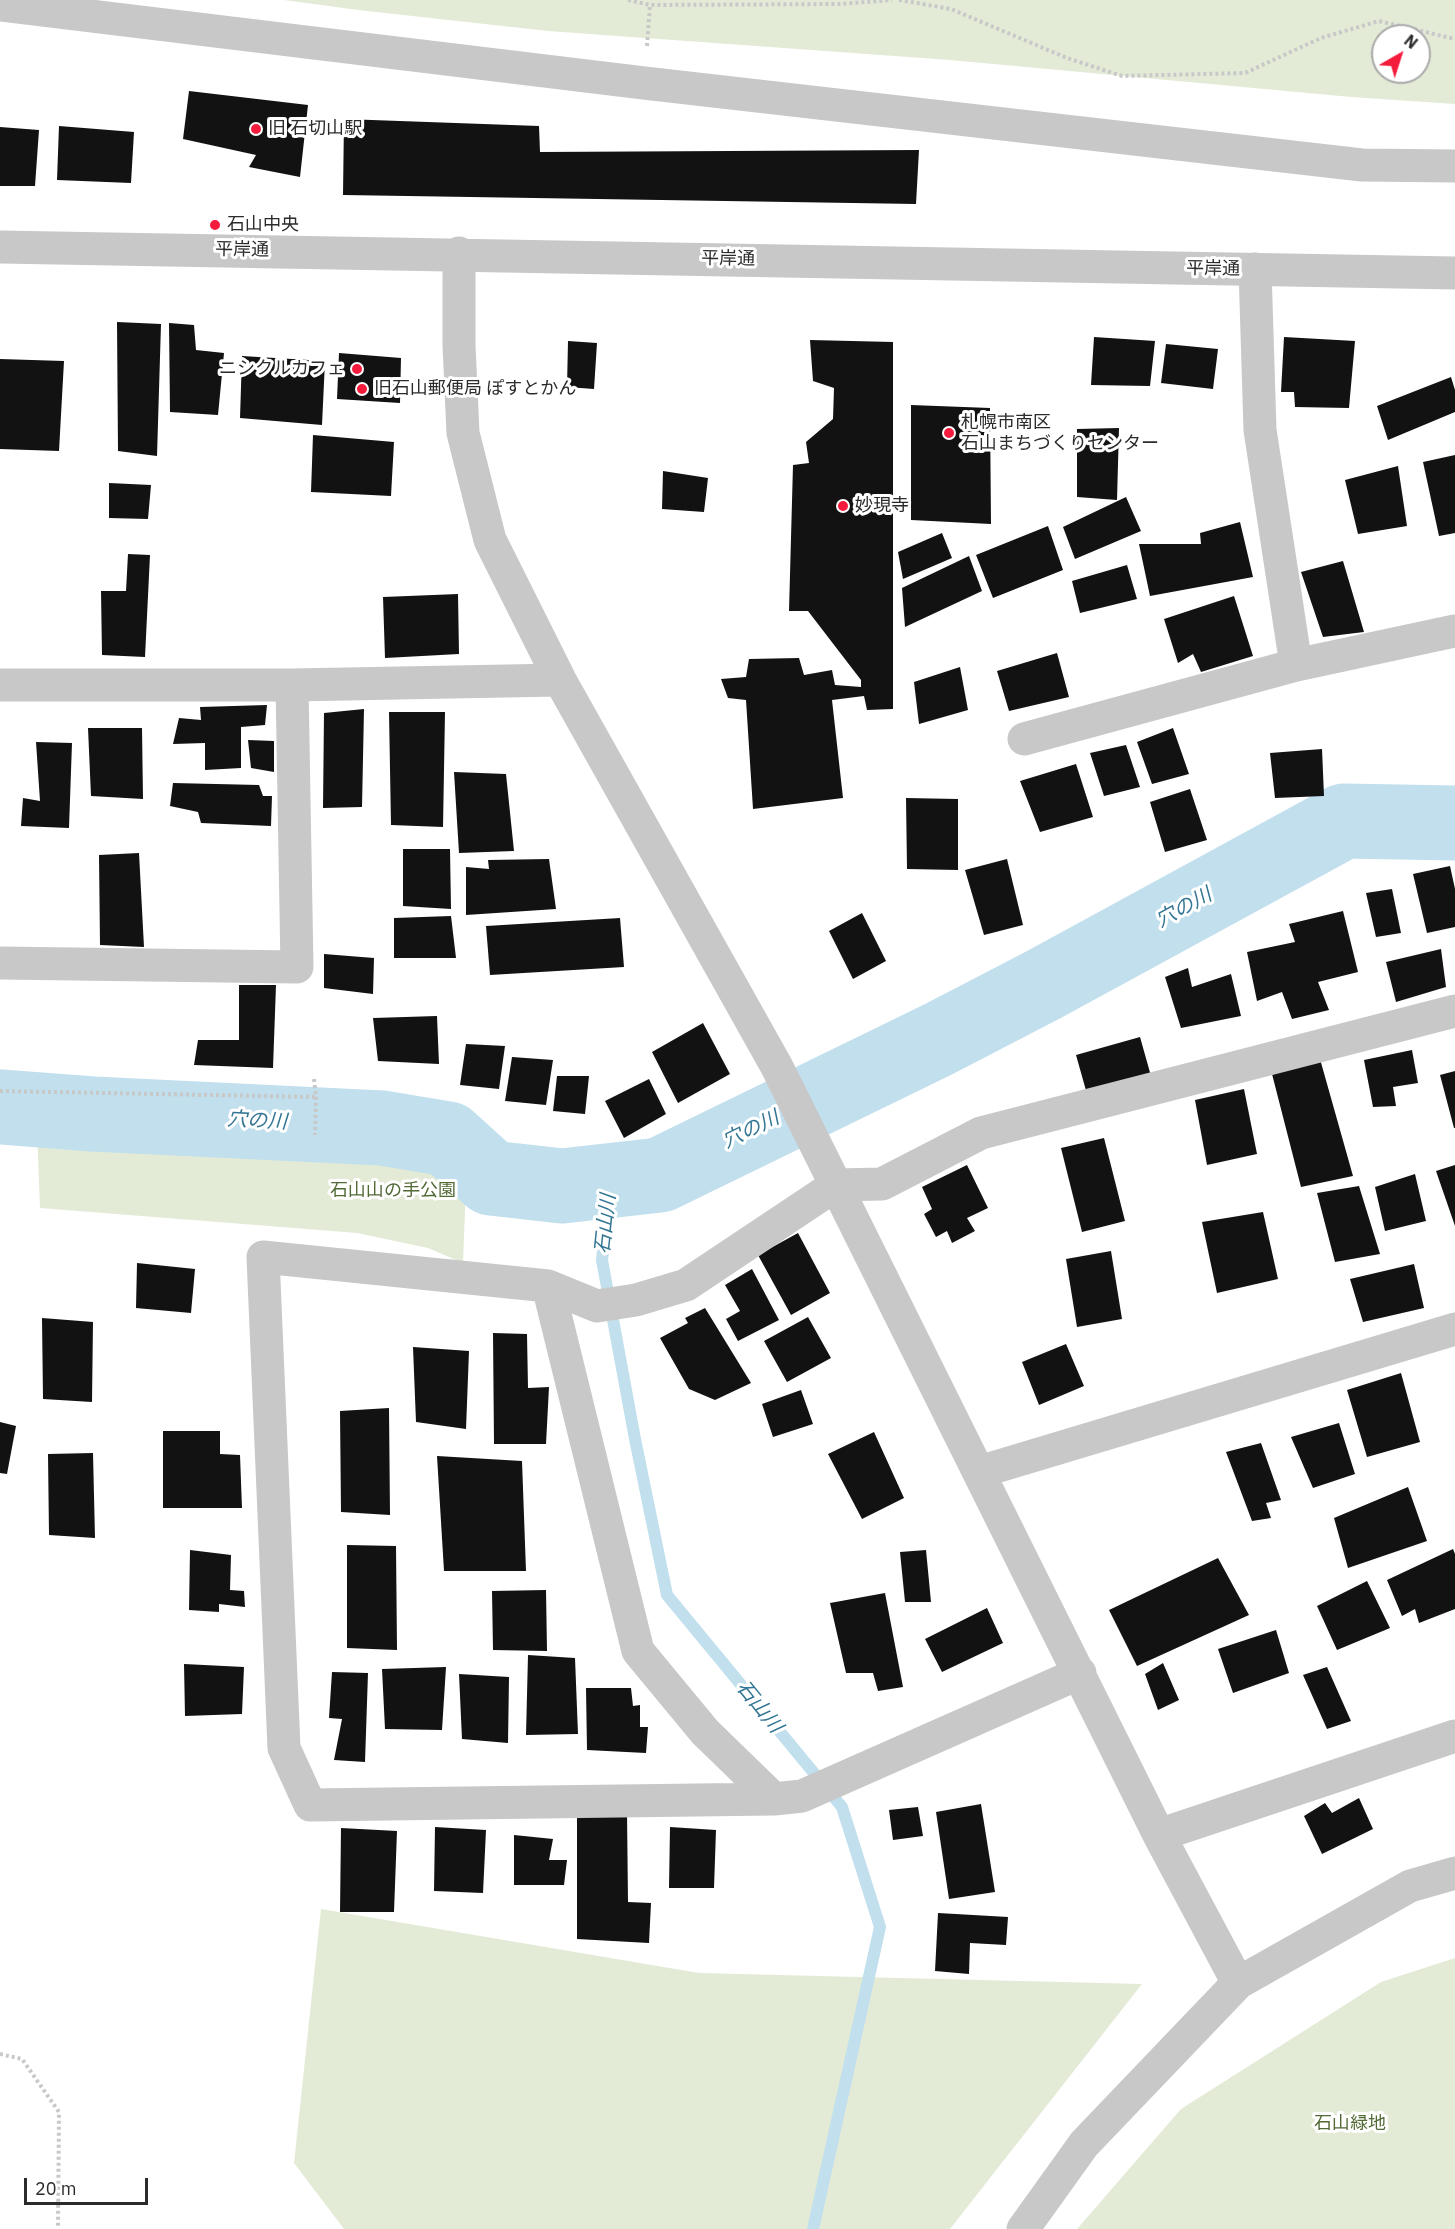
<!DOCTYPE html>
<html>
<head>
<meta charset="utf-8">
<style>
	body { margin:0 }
	#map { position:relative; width:1455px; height:2229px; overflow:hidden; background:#fff; font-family:"IBM Plex Sans",sans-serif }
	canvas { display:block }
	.north { position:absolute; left:1371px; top:24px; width:60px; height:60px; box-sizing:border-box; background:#fff; border:2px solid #aaa; border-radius:50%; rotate:39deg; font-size:16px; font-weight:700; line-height:24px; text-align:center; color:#2b2b2b }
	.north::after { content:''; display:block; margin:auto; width:21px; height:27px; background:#f51b3c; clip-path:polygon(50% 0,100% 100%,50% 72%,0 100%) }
	.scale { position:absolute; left:24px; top:2178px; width:124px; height:27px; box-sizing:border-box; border:3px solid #2b2b2b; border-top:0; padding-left:8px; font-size:18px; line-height:21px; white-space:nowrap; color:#2b2b2b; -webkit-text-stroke:4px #fff; paint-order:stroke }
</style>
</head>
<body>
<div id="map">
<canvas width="1455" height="2229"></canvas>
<div class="north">N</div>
<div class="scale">20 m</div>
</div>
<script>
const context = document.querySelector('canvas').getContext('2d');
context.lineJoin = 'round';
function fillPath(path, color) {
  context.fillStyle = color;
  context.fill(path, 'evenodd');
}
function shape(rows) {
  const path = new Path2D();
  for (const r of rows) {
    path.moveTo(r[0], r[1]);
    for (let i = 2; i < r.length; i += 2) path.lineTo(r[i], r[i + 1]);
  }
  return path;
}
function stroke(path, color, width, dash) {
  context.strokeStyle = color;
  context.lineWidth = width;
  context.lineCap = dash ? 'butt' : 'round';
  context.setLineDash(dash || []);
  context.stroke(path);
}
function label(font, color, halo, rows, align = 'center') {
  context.font = font + ' "IBM Plex Sans","Noto Sans JP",sans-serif';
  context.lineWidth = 6;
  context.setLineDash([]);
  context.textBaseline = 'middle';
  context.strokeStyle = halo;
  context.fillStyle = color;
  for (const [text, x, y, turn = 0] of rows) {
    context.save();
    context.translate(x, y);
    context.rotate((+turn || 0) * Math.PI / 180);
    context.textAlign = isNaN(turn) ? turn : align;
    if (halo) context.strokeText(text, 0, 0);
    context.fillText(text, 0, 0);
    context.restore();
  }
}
const green = shape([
	[284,0,1455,0,1455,104,1351,97,950,60,548,31,358,10],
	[1383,36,1419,36,1419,72,1383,72],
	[37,1132,170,1143,229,1136,276,1133,358,1137,402,1142,467,1161,463,1263,428,1248,357,1233,40,1208],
	[321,1909,699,1973,1142,1984,950,2229,344,2229,294,2163],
	[1455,1958,1455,2229,1077,2229,1181,2109,1381,1982]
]);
const stream = shape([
	[611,1181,602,1260,635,1439,667,1595,842,1807,880,1927,813,2229]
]);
const river = shape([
	[0,1107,93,1114,382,1128,448,1139,491,1178,562,1186,660,1175,939,1039,1043,985,1344,821,1455,823]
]);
const building = shape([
	[189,91,308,105,300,177,249,167,256,155,183,139],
	[344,119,539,126,540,152,919,150,916,204,343,195],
	[59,126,134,132,131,183,57,180],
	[0,127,39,130,35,186,0,186],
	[117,322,161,324,157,456,118,451],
	[169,323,194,325,196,350,224,353,218,415,170,412],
	[1094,337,1155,341,1150,386,1091,385],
	[1284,337,1355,341,1349,408,1295,407,1294,392,1281,392],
	[810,340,893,342,893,709,867,710,864,696,832,700,843,798,753,809,746,700,728,698,721,679,746,677,749,659,799,658,804,675,832,670,835,685,861,687,861,680,808,611,789,611,793,465,809,463,806,442,833,419,834,388,813,381],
	[568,341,597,343,594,389,567,387],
	[1166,344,1218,349,1213,389,1161,383],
	[339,353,401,358,400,403,337,399],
	[242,356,325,361,322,425,240,418],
	[0,359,64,361,59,451,0,449],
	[1451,377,1455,390,1455,412,1388,440,1377,406],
	[911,405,990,408,991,524,911,520],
	[1119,428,1117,500,1077,497,1077,429],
	[313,435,394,442,391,496,311,492],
	[1455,455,1455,533,1439,536,1423,462],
	[1398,466,1407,526,1358,534,1345,480],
	[663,471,708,478,704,512,662,509],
	[109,483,151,485,148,519,109,518],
	[1126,497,1141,531,1075,559,1063,527],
	[1240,522,1253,577,1150,596,1139,544,1201,544,1200,533],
	[1048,526,1063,570,993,598,976,555],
	[942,533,952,558,903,579,898,552],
	[128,554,150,555,145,657,102,655,101,591,126,591],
	[969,556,982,591,905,627,902,588],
	[1343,561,1364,632,1323,637,1301,572],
	[1127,565,1137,599,1080,613,1072,581],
	[458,594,459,654,385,658,383,597],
	[1234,596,1253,656,1201,672,1193,654,1178,663,1164,619],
	[1057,653,1069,697,1009,711,997,671],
	[960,667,968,710,919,724,914,682],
	[267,705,265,725,241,727,241,768,205,770,205,743,173,744,179,718,201,720,200,707],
	[364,709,362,807,323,808,324,713],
	[389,712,445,712,443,827,391,825],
	[88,728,142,728,143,799,91,796],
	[1173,728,1189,774,1152,784,1137,742],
	[248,740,274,741,274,772,251,768],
	[36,742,72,743,69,828,21,826,23,798,40,801],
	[1126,745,1140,787,1104,796,1090,753],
	[1322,749,1324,796,1275,798,1270,753],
	[1076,764,1093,817,1040,832,1020,781],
	[454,772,506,774,514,851,459,853],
	[173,783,259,785,263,796,272,796,271,826,201,823,198,812,170,806],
	[1190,789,1207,840,1165,852,1150,802],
	[906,798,958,799,958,870,907,869],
	[403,849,450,849,451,909,403,906],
	[139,853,144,947,100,945,99,855],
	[549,859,556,909,466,915,466,867,489,869,488,860],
	[1007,859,1023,925,984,935,965,870],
	[1450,866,1455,889,1455,927,1427,933,1413,874],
	[1392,889,1401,933,1376,937,1366,893],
	[1343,911,1358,972,1318,982,1329,1010,1292,1019,1282,992,1257,1001,1247,952,1295,942,1289,924],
	[862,913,886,961,853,979,829,931],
	[451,916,456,958,394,958,394,918],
	[620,918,624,967,490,975,486,926],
	[1441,949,1446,987,1396,1002,1386,962],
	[324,954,374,958,373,994,324,988],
	[1188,968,1192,987,1231,974,1241,1016,1181,1028,1165,977],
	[239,985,276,985,273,1068,194,1065,198,1040,239,1040],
	[437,1016,439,1064,378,1061,373,1018],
	[703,1023,730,1074,678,1103,652,1052],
	[1140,1037,1151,1076,1087,1094,1076,1055],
	[466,1044,505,1046,499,1089,460,1085],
	[1412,1050,1418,1083,1393,1087,1396,1106,1373,1107,1364,1060],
	[512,1057,553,1060,546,1105,505,1101],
	[1320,1059,1353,1176,1301,1187,1272,1074],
	[1455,1071,1455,1128,1454,1128,1440,1075],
	[557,1076,589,1076,585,1114,553,1111],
	[649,1079,666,1114,624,1138,605,1101],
	[1244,1089,1257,1154,1207,1165,1195,1100],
	[1104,1138,1125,1221,1082,1232,1061,1148],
	[967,1165,988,1208,967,1218,975,1231,952,1243,947,1231,936,1237,924,1214,932,1209,922,1187],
	[1455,1165,1455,1226,1436,1171],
	[1415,1174,1426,1221,1385,1231,1375,1187],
	[1359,1186,1380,1254,1335,1262,1317,1193],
	[1263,1212,1278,1279,1217,1293,1202,1222],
	[798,1233,830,1293,791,1315,758,1255],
	[1111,1251,1122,1319,1077,1327,1066,1259],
	[137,1263,195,1269,191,1313,136,1308],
	[1414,1264,1424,1308,1363,1322,1350,1279],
	[752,1269,779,1320,738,1341,726,1319,740,1311,725,1285],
	[705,1308,751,1383,715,1400,689,1389,660,1338,688,1323,685,1318],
	[808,1317,831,1358,787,1382,764,1341],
	[42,1318,93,1322,92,1402,43,1399],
	[493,1333,527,1334,528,1388,549,1387,546,1444,494,1444],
	[1066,1344,1084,1386,1039,1405,1022,1362],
	[413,1347,469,1351,466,1429,416,1422],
	[1401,1373,1420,1442,1367,1457,1347,1390],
	[801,1390,813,1424,773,1437,762,1404],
	[389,1408,390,1515,341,1512,340,1411],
	[0,1422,16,1426,7,1474,0,1473],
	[1339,1423,1355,1474,1313,1488,1291,1437],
	[163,1431,220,1431,220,1454,240,1455,242,1508,163,1508],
	[874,1432,904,1498,862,1519,828,1454],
	[1261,1443,1281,1500,1266,1503,1271,1518,1252,1521,1226,1452],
	[93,1453,95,1538,49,1535,48,1454],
	[437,1456,522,1461,526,1571,444,1571],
	[1408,1487,1427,1541,1348,1568,1334,1518],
	[347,1545,396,1546,397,1650,347,1648],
	[1453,1549,1455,1554,1455,1609,1419,1623,1415,1609,1402,1616,1387,1580],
	[190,1550,231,1555,230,1590,244,1591,245,1607,219,1604,219,1612,189,1610],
	[926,1550,931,1602,905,1602,900,1552],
	[1218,1558,1249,1615,1137,1666,1109,1610],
	[1367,1581,1390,1628,1337,1650,1317,1606],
	[546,1590,547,1651,493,1650,492,1591],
	[885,1593,903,1687,878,1691,873,1673,846,1673,830,1603],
	[987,1608,1003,1643,942,1672,925,1639],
	[1276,1630,1289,1673,1233,1693,1218,1649],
	[528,1655,575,1658,578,1734,526,1735],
	[1163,1663,1179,1700,1158,1710,1145,1674],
	[184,1664,244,1667,242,1714,185,1716],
	[446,1667,442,1730,385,1729,382,1669],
	[1327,1667,1351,1721,1327,1729,1303,1675],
	[332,1672,368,1673,365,1762,334,1760,342,1719,329,1718],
	[459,1674,509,1677,508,1743,462,1739],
	[586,1688,631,1688,633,1706,640,1705,640,1727,648,1727,646,1753,587,1750],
	[1359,1798,1373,1829,1322,1854,1304,1816,1325,1803,1332,1813],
	[981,1804,995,1892,949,1899,936,1812],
	[918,1807,923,1836,893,1840,889,1810],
	[577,1811,627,1813,628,1902,651,1903,649,1943,577,1939],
	[435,1827,486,1830,483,1893,434,1891],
	[670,1827,716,1830,714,1888,669,1888],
	[341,1828,397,1831,394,1912,340,1912],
	[514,1835,553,1839,549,1860,567,1860,564,1885,514,1885],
	[938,1913,1008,1917,1006,1945,970,1943,969,1974,935,1971]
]);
const path = shape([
	[628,0,650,5,840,4,892,0],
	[899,0,951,9,1067,58,1122,76,1245,73,1321,38,1379,21,1455,39],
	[647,46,650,5],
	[314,1079,316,1097,315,1135],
	[0,1091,316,1097],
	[0,2054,22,2059,59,2112,58,2228]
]);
const minor = shape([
	[0,5,644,83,1362,165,1455,166],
	[0,247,1455,273],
	[459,253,459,345,463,433,490,540,560,680,777,1067,1159,1835,1238,1983],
	[1255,269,1260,430,1296,665,1455,631],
	[0,685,292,685,560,680],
	[1024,739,1296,665],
	[0,963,297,967,292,685],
	[548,1286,638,1651,705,1732,774,1799],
	[979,1472,1455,1329],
	[1080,1673,802,1796,774,1799,310,1805,284,1748,263,1257,548,1286,597,1306,636,1300,686,1285,836,1185,882,1184,981,1133,1455,1011],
	[1159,1835,1455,1736],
	[1023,2229,1084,2144,1238,1983,1410,1886,1455,1873]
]);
const markers = [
	[256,129,6,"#f51b3c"],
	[215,225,6,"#f51b3c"],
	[357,369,6,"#f51b3c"],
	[362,389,6,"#f51b3c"],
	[949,433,6,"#f51b3c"],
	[843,506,6,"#f51b3c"]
];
const poiNames = [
	["旧 石切山駅",268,129],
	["石山中央",227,225],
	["ニシクルカフェ",345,369,"right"],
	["旧石山郵便局 ぽすとかん",374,389],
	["札幌市南区",961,423],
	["石山まちづくりセンター",961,444],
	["妙現寺",855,506]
];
const streetNames = [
	["平岸通",242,250,1],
	["平岸通",728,259,1],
	["平岸通",1213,269,1]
];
const parkNames = [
	["石山山の手公園",393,1191],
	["石山緑地",1350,2124]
];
const waterNames = [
	["穴の川",1184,908,-29],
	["穴の川",257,1121,3],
	["穴の川",751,1130,-26],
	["石山川",606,1224,-84],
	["石山川",759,1707,51]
];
fillPath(green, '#e3ebd7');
stroke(stream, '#c1dfed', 12);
stroke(river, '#c1dfed', 75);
fillPath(building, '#121212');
stroke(path, '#c8c8c8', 4, [3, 3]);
stroke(minor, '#c8c8c8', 33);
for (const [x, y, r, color] of markers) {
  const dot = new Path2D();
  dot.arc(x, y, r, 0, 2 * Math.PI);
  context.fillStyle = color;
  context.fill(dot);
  stroke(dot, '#fff', 2);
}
label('18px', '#2b2b2b', '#fff', poiNames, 'left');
label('18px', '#2b2b2b', '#fff', streetNames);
label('18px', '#526a36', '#fff', parkNames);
label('italic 20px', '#337694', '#fff', waterNames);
</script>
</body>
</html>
